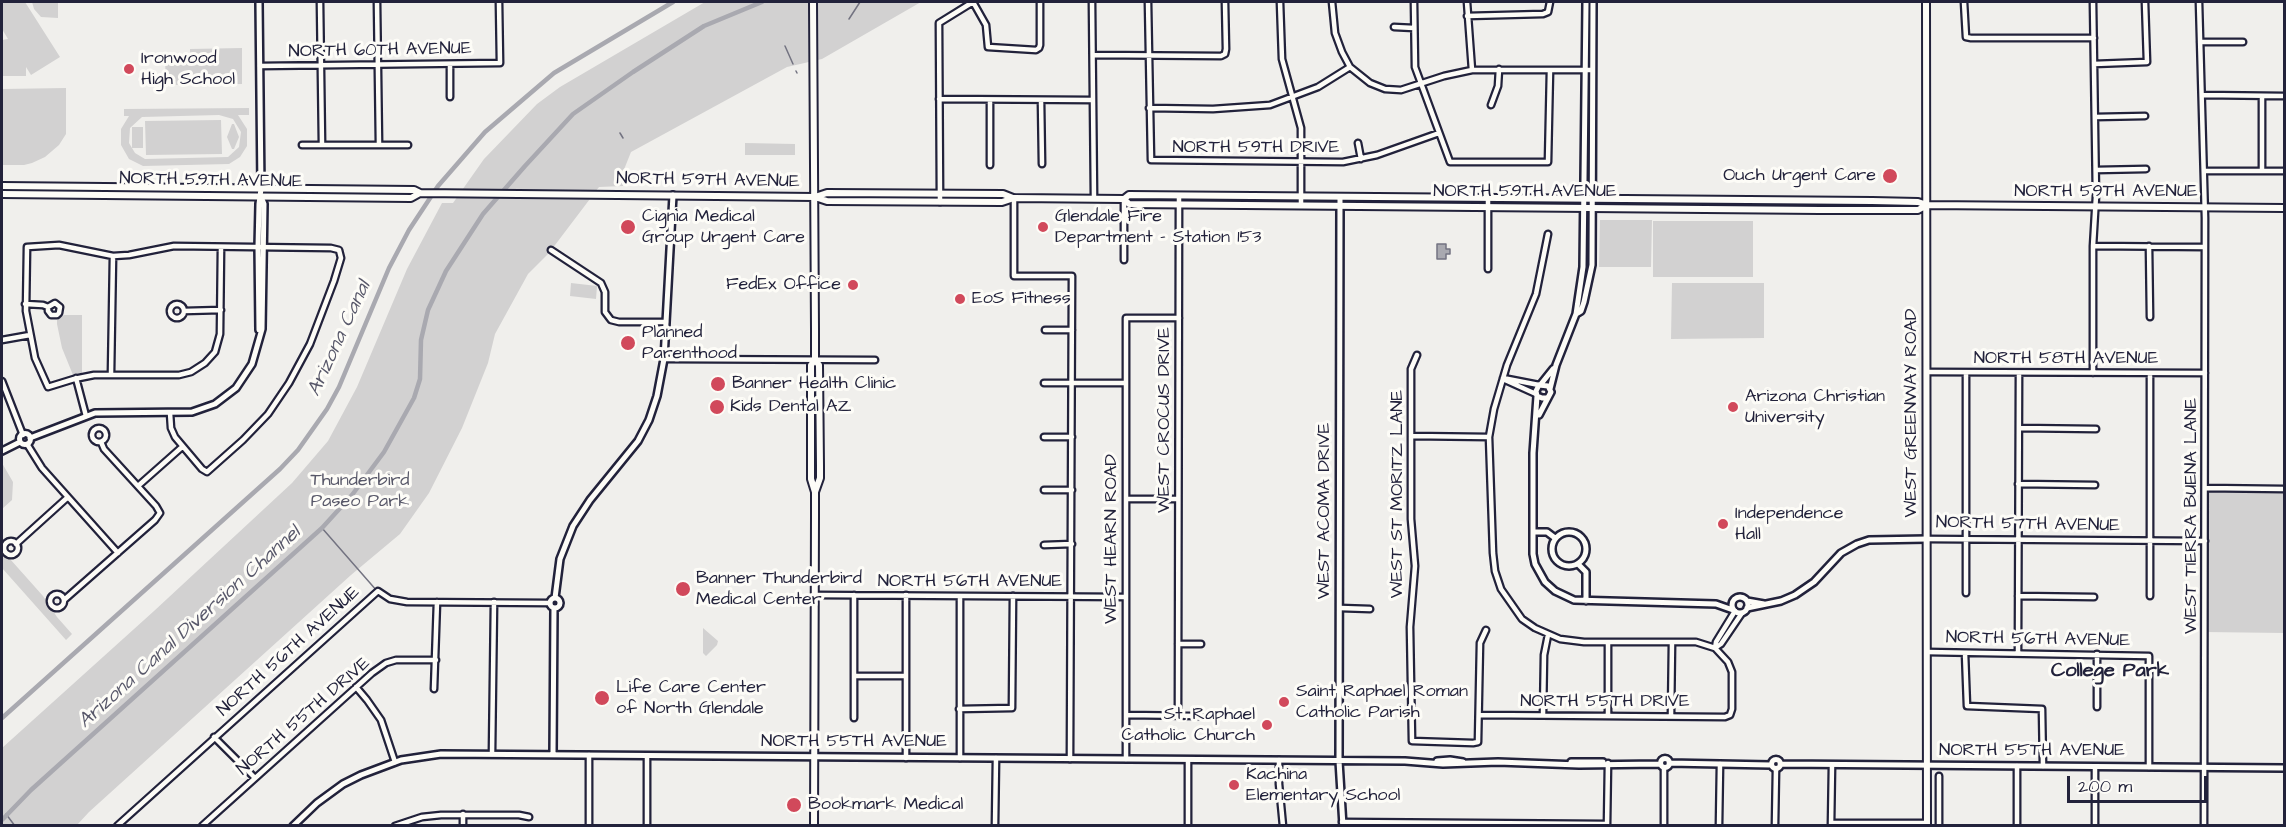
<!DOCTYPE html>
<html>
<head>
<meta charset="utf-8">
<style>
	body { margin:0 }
	#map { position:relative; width:2286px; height:827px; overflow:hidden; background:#f0efec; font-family:"Architects Daughter",sans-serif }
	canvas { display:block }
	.frame { position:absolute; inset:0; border:3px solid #22223b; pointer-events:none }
	.scale { position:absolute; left:2067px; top:776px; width:140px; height:27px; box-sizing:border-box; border:3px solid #22223b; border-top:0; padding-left:8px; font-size:18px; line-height:21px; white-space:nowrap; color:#22223b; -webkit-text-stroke:4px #fdfcf7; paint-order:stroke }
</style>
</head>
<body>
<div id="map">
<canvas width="2286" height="827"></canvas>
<div class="frame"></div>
<div class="scale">200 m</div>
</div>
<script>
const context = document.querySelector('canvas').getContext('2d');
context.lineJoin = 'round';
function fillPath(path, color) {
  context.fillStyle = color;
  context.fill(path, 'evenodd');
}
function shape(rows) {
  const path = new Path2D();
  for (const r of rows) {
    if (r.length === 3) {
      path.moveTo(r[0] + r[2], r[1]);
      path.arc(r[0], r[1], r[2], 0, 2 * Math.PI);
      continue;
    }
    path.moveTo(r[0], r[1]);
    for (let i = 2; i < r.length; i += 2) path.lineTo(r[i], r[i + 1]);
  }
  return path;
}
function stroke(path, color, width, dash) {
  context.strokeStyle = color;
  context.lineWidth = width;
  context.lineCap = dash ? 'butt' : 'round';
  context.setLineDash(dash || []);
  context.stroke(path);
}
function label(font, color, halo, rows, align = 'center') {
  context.font = font + ' "Architects Daughter",sans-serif';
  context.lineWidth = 6;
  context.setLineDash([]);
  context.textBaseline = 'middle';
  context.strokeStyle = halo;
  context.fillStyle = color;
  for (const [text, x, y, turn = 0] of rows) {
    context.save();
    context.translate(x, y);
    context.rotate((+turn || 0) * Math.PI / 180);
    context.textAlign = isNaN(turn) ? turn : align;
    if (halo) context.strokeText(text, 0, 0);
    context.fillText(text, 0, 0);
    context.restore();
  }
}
const green = shape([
	[4,2,25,2,60,57,31,75,26,67,26,76,2,76,2,40,8,39,2,29,2,3],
	[32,2,58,2,58,18,41,17,34,9],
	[705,2,921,2,822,59,787,67,631,152,623,172,623,186,599,187,549,253,528,274,495,334,488,363,462,428,429,493,400,534,351,575,89,812,77,825,2,826,2,748,154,611,292,483,328,441,357,387,407,269,442,203,453,203,484,159,537,104,560,87],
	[242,48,242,84,166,85,165,59,190,59,190,49],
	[66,88,66,134,59,145,45,157,32,163,24,165,2,165,2,89],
	[249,108,249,115,238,115,247,129,247,146,240,157,229,164,143,166,129,159,121,145,121,129,129,116,124,116,124,109],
	[219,115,233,119,241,132,239,147,228,157,145,159,135,153,129,143,130,128,142,117],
	[221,120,222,154,146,155,145,121],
	[232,124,234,124,239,137,234,149,232,149,227,137],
	[132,127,143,127,143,148,132,148],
	[745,143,795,144,795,155,745,155],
	[1600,220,1652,220,1651,267,1599,267],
	[1653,221,1753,221,1753,277,1653,277],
	[571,283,597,286,596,299,570,296],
	[1672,283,1764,283,1764,338,1671,339],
	[64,315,82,315,82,373,73,375,62,348,57,324,57,320],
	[2,463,13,482,12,500,2,509],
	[2205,488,2284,489,2284,633,2205,632],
	[2,550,43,596,57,617,72,634,66,640,2,568],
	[703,628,718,641,717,645,706,656,703,653]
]);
const water = shape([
	[1437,244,1446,244,1446,249,1450,249,1450,254,1446,254,1446,259,1437,259,1437,244]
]);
const stream = shape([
	[849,19,860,2],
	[785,46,793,64],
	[796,71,797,73],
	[620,133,623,138],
	[322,528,377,591],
	[6,814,15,826]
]);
const canal = shape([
	[2,718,280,469,298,450,327,409,339,387,389,268,409,230,438,186,485,132,554,73,673,2],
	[2,820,31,790,322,528,352,495,384,452,414,398,420,379,421,340,428,310,446,271,483,214,525,166,573,114,633,72,704,26,762,2]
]);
const minor = shape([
	[320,2,322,145],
	[377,2,379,145],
	[973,2,986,25,988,47,1036,50,1039,48,1040,45,1040,2],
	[1092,2,1094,198],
	[1148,2,1151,160,1343,162,1377,155,1439,133],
	[1280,2,1282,59,1301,128,1301,205],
	[1332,2,1335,33,1342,52,1350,67,1370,83,1385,89,1401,90,1444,76,1472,70,1592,70],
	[1414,2,1415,67,1450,162,1548,162,1550,70],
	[1467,2,1472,70],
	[1964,2,1966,37,1971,38,2094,38],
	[2093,2,2096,196,2093,246,2093,373],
	[2199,2,2205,218,2204,826],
	[1467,16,1543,14,1548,12,1550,2],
	[1394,27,1414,28],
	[2200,42,2243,42],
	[1093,55,1221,56,1225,54,1226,49,1225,2],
	[450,64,450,97],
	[2094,64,2147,62,2145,2],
	[260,66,500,63,499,2],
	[2202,95,2284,96],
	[939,99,1093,100],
	[990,100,990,165],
	[1041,100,1042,164],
	[1491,105,1498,86,1499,69],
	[1149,108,1213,109,1270,105,1318,87,1350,67],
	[2095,117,2145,116],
	[1358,143,1361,159],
	[302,145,408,145],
	[2096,170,2146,169],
	[2262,170,2262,96],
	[2204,171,2284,171],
	[1014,198,1014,276,1072,276,1070,759],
	[1488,198,1488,269],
	[940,202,939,23,973,2],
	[2093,246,2205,247],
	[2149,246,2150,317],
	[551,250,601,283,605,292,605,312,611,320,619,322,666,322],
	[1124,260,1124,200],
	[177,311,7],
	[25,304,43,305,48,307,55,303,60,307,59,313,57,315,51,315,48,311,48,307],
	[184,311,221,310],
	[1045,330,1072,330],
	[2,340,30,335],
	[1417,355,1411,369,1411,519,1415,566,1410,627,1412,741,1473,743,1478,742,1480,643,1486,630],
	[664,359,875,360],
	[1928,372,2205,373],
	[1966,373,1966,593],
	[111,374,113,256],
	[76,378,86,416],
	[1503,378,1539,385],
	[1505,380,1536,394],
	[2,381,23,435],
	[1044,383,1126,383],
	[170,413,171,428,175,437,202,469,207,472,243,440,268,414,289,383,310,344,334,281,341,258,339,250,331,248,174,246,129,255,113,256,59,245,27,247,26,311,35,358,48,387,74,379,94,375,179,375,191,372,205,363,215,352,220,334,221,247],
	[99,435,7],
	[2019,428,2096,429],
	[1411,436,1489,437],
	[1044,437,1072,437],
	[27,444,42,468,118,553],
	[2018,484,2095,485],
	[138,486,182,447],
	[2205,488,2284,489],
	[1044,490,1072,490],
	[1126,499,1178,499],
	[1927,539,2205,541],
	[11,548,7],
	[16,544,68,497],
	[1044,545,1072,544],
	[57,601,7],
	[815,595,1126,597],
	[906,595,906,758],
	[960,596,960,758],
	[2018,596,2094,597],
	[2150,596,2150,373],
	[64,600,155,520,160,513,156,506,104,449,101,442],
	[1340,608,1370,609],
	[1608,642,1608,715],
	[1178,644,1201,644],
	[1715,648,1721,644,1742,613],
	[1715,648,1716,642,1735,611],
	[1927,652,2149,656,2149,767],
	[1965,653,1967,706,2042,709,2043,766],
	[2018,653,2019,373],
	[854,676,906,676],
	[356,687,367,700,381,720,395,762],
	[434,689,437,602],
	[2097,707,2097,654],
	[959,709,1012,708,1013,596],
	[1126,715,1200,716],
	[1480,715,1725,717,1730,715,1732,709,1732,672,1728,662,1715,648,1696,642,1584,642,1560,639,1535,628,1522,619,1501,589,1495,571,1493,553,1489,437,1494,409,1507,365,1536,294,1548,234],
	[1543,715,1544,655,1548,635],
	[1178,716,1179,196],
	[1671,716,1672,642],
	[854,718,854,595],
	[214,737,255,778],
	[492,754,494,602],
	[589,755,589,826],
	[1126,759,1126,318,1179,318],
	[1279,760,1279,784,1283,826],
	[1342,822,1607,824],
	[1831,823,1927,823],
	[117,826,378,591,390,599,407,602,550,603],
	[202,826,372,673,386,663,396,660,436,660],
	[395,826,422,817,441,815,519,815,529,817],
	[463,826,463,814],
	[647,826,647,756],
	[995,826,996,758],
	[1188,826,1188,760],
	[1607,826,1608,763],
	[1664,826,1664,768],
	[1719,826,1720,764],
	[1775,826,1776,769],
	[1831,826,1832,765],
	[1939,826,1939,776],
	[2017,826,2017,766],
	[2095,826,2095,767]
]);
const tertiary = shape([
	[1340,197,1339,761,1343,826],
	[1576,314,1581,311,1584,302,1592,265,1593,2],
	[259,330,258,247,259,204,261,189,259,2],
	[1541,384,1553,369],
	[1550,389,1556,365,1576,314,1583,267,1586,2],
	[1537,396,1533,453,1533,554,1535,564,1545,582,1555,591,1574,600,1716,604,1733,610],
	[1539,415,1551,392,1548,386,1539,385,1536,391,1537,396,1542,398,1546,398],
	[25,439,5.5],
	[30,438,95,413,192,412,215,404,236,388,252,364,262,329,264,204,261,197],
	[2,451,20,442],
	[1569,549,17],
	[1533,532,1547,532,1555,538],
	[1578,564,1586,572,1586,601],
	[1740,605,8],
	[555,598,560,559,573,526,590,500,638,441,649,420,657,396,664,359,673,195],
	[555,603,5],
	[1747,601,1764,604],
	[1747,608,1781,601,1795,595,1814,582,1841,553,1857,544,1869,540,1927,539],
	[553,754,554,608],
	[1665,763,4.5],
	[1776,764,4.5],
	[1437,761,1450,760,1463,762],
	[1571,762,1603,762],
	[1669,763,1771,765],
	[1780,764,2284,768],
	[293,826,317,803,343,784,361,775,401,760,441,754,1405,761,1443,764,1498,762,1579,765,1660,764]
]);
const secondary = shape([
	[813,2,815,329,815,360,811,365,811,479,815,492],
	[1926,2,1927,826],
	[2,186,414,190,420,193,815,197,827,193,1003,194,1013,198],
	[2,194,411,198,420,193],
	[815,197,827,201,1002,202,1014,198,1124,199,1129,195,1872,201,1918,202,1927,205,2284,208],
	[1124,199,1129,204,1820,210,1918,210,1927,205],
	[814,826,815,517,815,492,820,478,820,466,819,365,815,360]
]);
const markers = [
	[129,69,6,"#d1495b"],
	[1890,176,8,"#d1495b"],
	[628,227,8,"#d1495b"],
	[1043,227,6,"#d1495b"],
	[853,285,6,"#d1495b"],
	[960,299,6,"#d1495b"],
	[628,343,8,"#d1495b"],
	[718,384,8,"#d1495b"],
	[717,407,8,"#d1495b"],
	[1733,407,6,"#d1495b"],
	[1723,524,6,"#d1495b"],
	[683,589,8,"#d1495b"],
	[602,698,8,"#d1495b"],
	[1284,702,6,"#d1495b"],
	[1267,725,6,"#d1495b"],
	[1234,785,6,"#d1495b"],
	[794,805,8,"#d1495b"]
];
const streetNames = [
	["NORTH 60TH AVENUE",380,51,-1],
	["NORTH 59TH DRIVE",1256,148],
	["NORTH 59TH AVENUE",211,181,1],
	["NORTH 59TH AVENUE",708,181,1],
	["NORTH 59TH AVENUE",1525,192],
	["NORTH 59TH AVENUE",2106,192],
	["NORTH 58TH AVENUE",2066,359],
	["WEST GREENWAY ROAD",1912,413,-90],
	["WEST CROCUS DRIVE",1165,420,-90],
	["WEST ST MORITZ LANE",1398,494,-90],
	["WEST ACOMA DRIVE",1325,511,-90],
	["WEST TIERRA BUENA LANE",2192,516,-90],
	["NORTH 57TH AVENUE",2028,525,1],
	["WEST HEARN ROAD",1112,539,-90],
	["NORTH 56TH AVENUE",970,582],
	["NORTH 56TH AVENUE",2038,640,1],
	["NORTH 56TH AVENUE",289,652,-42],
	["NORTH 55TH DRIVE",1605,702],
	["NORTH 55TH DRIVE",304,717,-41],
	["NORTH 55TH AVENUE",854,742],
	["NORTH 55TH AVENUE",2032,751]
];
const poiNames = [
	["Ironwood",141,59],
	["High School",141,80],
	["Ouch Urgent Care",1876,176,"right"],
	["Cignia Medical",642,217],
	["Group Urgent Care",642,238],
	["Glendale Fire",1055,217],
	["Department - Station 153",1055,238],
	["FedEx Office",841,285,"right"],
	["EoS Fitness",972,299],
	["Planned",642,333],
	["Parenthood",642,354],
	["Banner Health Clinic",732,384],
	["Arizona Christian",1745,397],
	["University",1745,418],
	["Kids Dental AZ",730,407],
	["Independence",1735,514],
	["Hall",1735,535],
	["Banner Thunderbird",696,579],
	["Medical Center",696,600],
	["Life Care Center",616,688],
	["of North Glendale",616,709],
	["Saint Raphael Roman",1296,692],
	["Catholic Parish",1296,713],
	["St. Raphael",1255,715,"right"],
	["Catholic Church",1255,736,"right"],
	["Kachina",1246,775],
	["Elementary School",1246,796],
	["Bookmark Medical",808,805]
];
const parkNames = [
	["Thunderbird",360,481],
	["Paseo Park",360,502]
];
const waterNames = [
	["Arizona Canal",340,339,-65],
	["Arizona Canal Diversion Channel",190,628,-42]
];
const neighbourhoodNames = [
	["College Park",2110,672]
];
fillPath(green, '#d2d1d1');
fillPath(water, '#a9a9b0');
stroke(water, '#737381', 1.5);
stroke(stream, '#737381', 1.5);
stroke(canal, '#a9a9b0', 4.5);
stroke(minor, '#22223b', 9);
stroke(tertiary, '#22223b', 10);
stroke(secondary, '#22223b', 10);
stroke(minor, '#fdfcf7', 4.5);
stroke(tertiary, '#fdfcf7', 5);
stroke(secondary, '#fdfcf7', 6);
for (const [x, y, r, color] of markers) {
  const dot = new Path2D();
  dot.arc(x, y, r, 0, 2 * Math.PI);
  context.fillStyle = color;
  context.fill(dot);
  stroke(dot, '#fdfcf7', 2);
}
label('18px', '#22223b', '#fdfcf7', streetNames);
label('18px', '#22223b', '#fdfcf7', poiNames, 'left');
label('18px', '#575768', '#fdfcf7', parkNames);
label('italic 20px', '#58586a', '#fdfcf7', waterNames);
label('bold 20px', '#22223b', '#fdfcf7', neighbourhoodNames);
</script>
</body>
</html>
